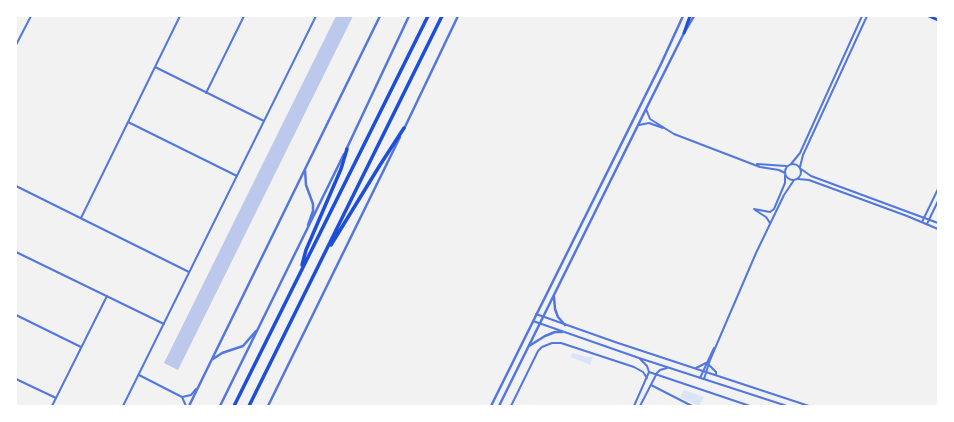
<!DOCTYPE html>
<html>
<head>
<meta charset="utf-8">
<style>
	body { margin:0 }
	#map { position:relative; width:954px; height:422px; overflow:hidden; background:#f2f2f2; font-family:"PT Sans Narrow",sans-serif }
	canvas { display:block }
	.frame { position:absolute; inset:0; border:17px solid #fff; pointer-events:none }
</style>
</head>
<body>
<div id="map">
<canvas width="954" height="422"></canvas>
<div class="frame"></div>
</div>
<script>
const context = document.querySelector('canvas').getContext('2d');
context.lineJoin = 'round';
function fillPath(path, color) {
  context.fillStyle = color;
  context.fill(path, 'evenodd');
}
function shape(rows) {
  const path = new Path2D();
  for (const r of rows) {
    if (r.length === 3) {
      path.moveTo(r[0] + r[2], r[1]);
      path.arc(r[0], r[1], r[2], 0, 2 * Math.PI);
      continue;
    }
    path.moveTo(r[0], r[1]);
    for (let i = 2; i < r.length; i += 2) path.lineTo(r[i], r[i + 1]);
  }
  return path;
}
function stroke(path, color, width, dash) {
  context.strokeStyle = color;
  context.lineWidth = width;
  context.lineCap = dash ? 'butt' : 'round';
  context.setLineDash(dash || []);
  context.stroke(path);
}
const green = shape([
	[573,353,587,357,593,357,590,365,571,357,571,355],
	[684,390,704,397,699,406,680,397]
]);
const building = shape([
	[336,16,353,16,178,370,164,363]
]);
const minor = shape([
	[16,45,31,16],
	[155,67,264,121],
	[206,93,244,16],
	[646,109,650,119,674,134,760,167,779,170,785,173],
	[128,122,237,176],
	[639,125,649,123,663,128],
	[793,172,8],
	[757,164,786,166],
	[791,164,800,153,862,16],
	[800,167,803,155,867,16],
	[801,169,811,176,938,223],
	[798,179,809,180,907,216,938,229],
	[16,186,189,272],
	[754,209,770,212,774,209,785,183,785,175],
	[755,210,766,217,770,223],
	[81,218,180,16],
	[922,222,938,189],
	[927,224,938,201],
	[16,252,164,324],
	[536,314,615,342,809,406],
	[16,315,81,347],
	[533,321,639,358,787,406],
	[709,365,716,372,716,375],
	[696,368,706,363],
	[649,372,750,406],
	[139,375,182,397,186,406],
	[700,378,714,348],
	[16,379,56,398],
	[704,379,710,360,756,253,784,195,794,180],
	[651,385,692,406],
	[182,397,191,395,196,389],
	[52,406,107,296],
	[123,406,316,16],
	[511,406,538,351,542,347,552,343,561,343,634,367,643,372,647,378],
	[634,406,649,372,647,366,640,359],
	[640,406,657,373,660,370,667,368]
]);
const tertiary = shape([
	[404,129,458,16],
	[346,150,409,16],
	[305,170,306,185,313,204,313,211,308,225],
	[554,297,555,309,558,317,565,325],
	[529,346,545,336,555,332,562,332],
	[213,359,222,353,243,346,256,331],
	[189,406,380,16],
	[220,406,344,154],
	[268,406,400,137],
	[491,406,661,64,683,16],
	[499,406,646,109,684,33,694,16]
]);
const secondary = shape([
	[929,16,938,20],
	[684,33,690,16]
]);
const trunk = shape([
	[331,245,380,165,404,128],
	[302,265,306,250,341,169,347,149],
	[234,406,428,16],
	[249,406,442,16]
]);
fillPath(green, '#dbe4f7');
fillPath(building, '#bdc9ec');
stroke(minor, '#5277de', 2);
stroke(tertiary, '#5277de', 2.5);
stroke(secondary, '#1d4ed8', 3);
stroke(trunk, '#1d4ed8', 3.5);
</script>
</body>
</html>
